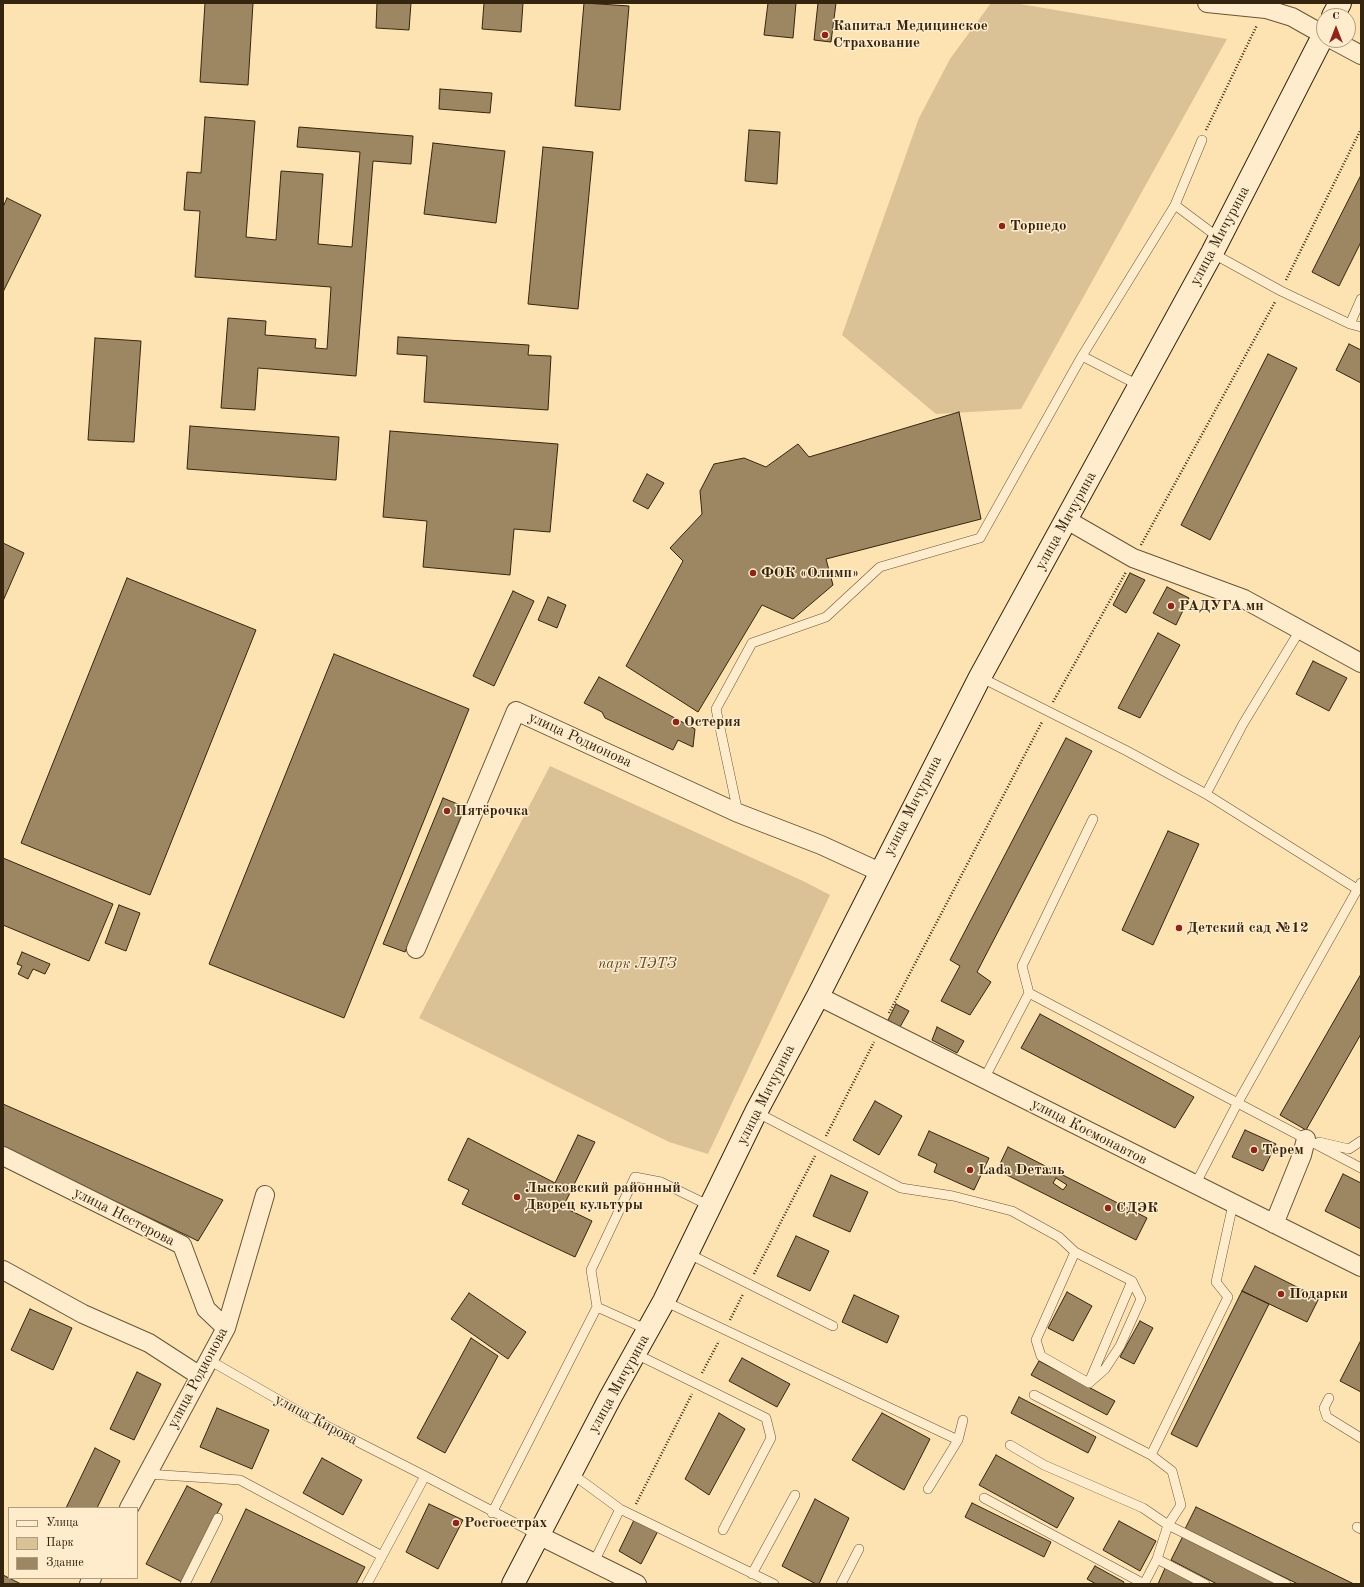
<!DOCTYPE html>
<html>
<head>
<meta charset="utf-8">
<style>
	body { margin:0 }
	#map { position:relative; width:1364px; height:1587px; overflow:hidden; background:#fde2b2; font-family:"Old Standard TT",serif }
	canvas { display:block }
	.frame { position:absolute; inset:0; border:4px solid #36250e; pointer-events:none }
	.legend { position:absolute; left:8px; top:1507px; width:130px; height:72px; box-sizing:border-box; background:#feeccd; border:1px solid #ae9c81; margin:0; padding:5px 7px; list-style:none; font-size:12px; color:#36250e }
	.legend li { display:flex; align-items:center; gap:8px; height:20px }
	.legend b { width:20px; border:1px solid #ae9c81 }
	.north { position:absolute; left:1316px; top:8px; width:40px; height:40px; box-sizing:border-box; background:#feeccd; border:1px solid #ae9c81; border-radius:50%; rotate:0deg; font-size:11px; font-weight:700; line-height:16px; text-align:center; color:#36250e }
	.north::after { content:''; display:block; margin:auto; width:14px; height:18px; background:#8f2418; clip-path:polygon(50% 0,100% 100%,50% 72%,0 100%) }
</style>
</head>
<body>
<div id="map">
<canvas width="1364" height="1587"></canvas>
<div class="frame"></div>
<ul class="legend">
<li><b style="height:5px;background:#feeccd"></b>Улица</li>
<li><b style="height:11px;background:#dbc296"></b>Парк</li>
<li><b style="height:11px;background:#9d8763"></b>Здание</li>
</ul>
<div class="north">С</div>
</div>
<script>
const context = document.querySelector('canvas').getContext('2d');
context.lineJoin = 'round';
function fillPath(path, color) {
  context.fillStyle = color;
  context.fill(path, 'evenodd');
}
function shape(rows) {
  const path = new Path2D();
  for (const r of rows) {
    path.moveTo(r[0], r[1]);
    for (let i = 2; i < r.length; i += 2) path.lineTo(r[i], r[i + 1]);
  }
  return path;
}
function stroke(path, color, width, dash) {
  context.strokeStyle = color;
  context.lineWidth = width;
  context.lineCap = dash ? 'butt' : 'round';
  context.setLineDash(dash || []);
  context.stroke(path);
}
function label(font, color, halo, rows, align = 'center') {
  context.font = font + ' "Old Standard TT",serif';
  context.lineWidth = 3;
  context.setLineDash([]);
  context.textBaseline = 'middle';
  context.strokeStyle = halo;
  context.fillStyle = color;
  for (const [text, x, y, turn = 0] of rows) {
    context.save();
    context.translate(x, y);
    context.rotate((+turn || 0) * Math.PI / 180);
    context.textAlign = isNaN(turn) ? turn : align;
    if (halo) context.strokeText(text, 0, 0);
    context.fillText(text, 0, 0);
    context.restore();
  }
}
const green = shape([
	[991,3,1014,3,1227,39,1021,409,936,414,842,335,919,118,950,59],
	[550,766,803,881,830,895,708,1154,669,1142,419,1018]
]);
const building = shape([
	[205,3,253,3,248,85,200,82,205,3],
	[377,3,411,3,409,30,376,28,377,3],
	[484,3,523,3,521,32,482,29,484,3],
	[584,3,629,6,620,110,575,106,584,3],
	[768,3,796,3,793,38,764,35,768,3],
	[818,3,836,3,831,42,814,40,818,3],
	[440,89,492,93,490,113,439,109,440,89],
	[205,117,255,121,246,237,276,240,281,171,323,174,318,244,352,247,360,152,297,147,299,127,413,136,411,164,373,161,356,376,258,368,255,410,221,408,228,318,266,321,265,335,316,339,315,348,327,349,331,287,195,277,200,211,184,210,187,172,201,173,205,117],
	[749,130,780,132,777,184,745,181,749,130],
	[433,143,505,151,496,223,424,214,433,143],
	[543,147,593,152,578,309,528,304,543,147],
	[1361,175,1361,242,1339,286,1312,272,1361,175],
	[7,198,41,215,3,292,3,207,7,198],
	[398,337,529,345,528,355,551,356,548,410,424,402,427,356,397,354,398,337],
	[95,338,141,341,134,442,88,440,95,338],
	[1349,344,1361,350,1361,383,1336,370,1349,344],
	[1268,354,1297,368,1210,540,1181,525,1268,354],
	[959,412,981,519,826,559,833,585,793,619,762,605,698,712,626,666,683,561,670,548,702,514,700,491,714,464,744,458,766,467,798,444,809,457,959,412],
	[190,426,339,437,336,480,187,469,190,426],
	[390,431,558,444,550,532,514,529,510,575,423,567,427,521,383,517,390,431],
	[647,474,664,483,648,509,633,501,647,474],
	[3,543,24,553,3,601,3,543],
	[1130,573,1145,580,1126,613,1113,605,1130,573],
	[127,578,256,630,150,895,21,843,127,578],
	[1167,587,1189,598,1176,625,1153,613,1167,587],
	[513,591,534,601,494,686,473,676,513,591],
	[548,597,566,605,557,628,538,620,548,597],
	[1158,633,1180,645,1140,718,1118,708,1158,633],
	[334,654,469,709,344,1018,209,964,334,654],
	[1313,661,1347,678,1329,711,1296,694,1313,661],
	[599,677,695,729,693,747,678,740,673,750,605,718,602,712,584,703,599,677],
	[1066,738,1092,751,977,972,991,982,970,1015,941,1001,960,966,950,960,1066,738],
	[443,798,465,807,405,952,383,944,443,798],
	[1168,831,1199,844,1153,945,1122,930,1168,831],
	[3,858,113,904,89,961,3,925,3,858],
	[119,905,140,913,126,951,105,943,119,905],
	[22,952,50,964,45,974,33,969,28,979,18,974,22,966,17,964,22,952],
	[1361,974,1361,1034,1306,1130,1280,1115,1361,974],
	[896,1004,909,1011,900,1027,888,1020,896,1004],
	[1040,1014,1194,1097,1175,1128,1021,1048,1040,1014],
	[937,1027,964,1041,957,1053,932,1040,937,1027],
	[875,1101,902,1116,879,1155,853,1140,875,1101],
	[3,1104,223,1200,198,1241,190,1237,3,1148,3,1104],
	[1245,1130,1276,1144,1263,1171,1232,1157,1245,1130],
	[929,1131,989,1158,974,1190,934,1172,937,1164,918,1155,929,1131],
	[578,1135,595,1142,563,1207,592,1221,575,1257,462,1204,469,1190,448,1180,468,1138,555,1183,578,1135],
	[1008,1147,1147,1218,1136,1240,997,1170,1008,1147],
	[1343,1174,1361,1183,1361,1229,1325,1211,1343,1174],
	[831,1175,868,1192,850,1232,813,1216,831,1175],
	[1056,1178,1067,1185,1063,1190,1053,1183,1056,1178],
	[796,1236,829,1251,810,1291,777,1276,796,1236],
	[1255,1266,1319,1298,1307,1322,1242,1291,1255,1266],
	[1242,1291,1269,1304,1197,1447,1171,1434,1242,1291],
	[1067,1292,1092,1306,1073,1341,1048,1328,1067,1292],
	[469,1293,526,1332,508,1359,451,1319,469,1293],
	[854,1295,899,1316,887,1343,842,1322,854,1295],
	[30,1309,72,1328,53,1370,11,1350,30,1309],
	[1140,1321,1153,1328,1134,1364,1120,1357,1140,1321],
	[471,1338,498,1356,445,1453,417,1438,471,1338],
	[1361,1340,1361,1392,1340,1381,1361,1340],
	[742,1358,790,1384,777,1407,729,1381,742,1358],
	[1039,1361,1115,1401,1107,1415,1031,1375,1039,1361],
	[137,1372,161,1384,134,1440,110,1429,137,1372],
	[1019,1397,1096,1437,1088,1453,1011,1413,1019,1397],
	[217,1408,269,1430,252,1469,200,1447,217,1408],
	[719,1413,745,1429,709,1495,685,1479,719,1413],
	[882,1413,930,1439,904,1490,852,1460,882,1413],
	[95,1448,120,1461,97,1508,66,1508,95,1448],
	[996,1455,1074,1498,1057,1528,979,1485,996,1455],
	[322,1458,362,1480,343,1515,303,1493,322,1458],
	[187,1486,222,1504,182,1582,146,1564,187,1486],
	[815,1499,849,1518,819,1584,816,1584,782,1566,815,1499],
	[972,1503,1051,1542,1044,1557,965,1517,972,1503],
	[429,1504,463,1520,438,1569,406,1552,429,1504],
	[1196,1507,1354,1584,1298,1584,1185,1529,1196,1507],
	[246,1509,365,1567,356,1584,210,1584,246,1509],
	[635,1518,659,1529,641,1564,619,1551,635,1518],
	[1119,1521,1156,1541,1140,1571,1103,1550,1119,1521],
	[1183,1536,1278,1584,1217,1584,1171,1560,1183,1536],
	[1095,1566,1124,1582,1123,1584,1096,1584,1087,1579,1095,1566],
	[1165,1568,1197,1584,1158,1584,1165,1568],
	[3,1575,21,1584,3,1584,3,1575]
]);
const path = shape([
	[1206,130,1257,25],
	[1286,280,1361,129],
	[1141,545,1275,302],
	[1053,702,1126,572],
	[889,1013,1042,722],
	[826,1136,874,1042],
	[754,1274,815,1156],
	[730,1320,743,1294],
	[702,1373,719,1341],
	[636,1504,692,1394]
]);
const service = shape([
	[1175,205,1219,238],
	[1212,253,1281,291,1350,324,1361,327],
	[1350,324,1361,299],
	[1082,356,1140,386],
	[980,677,1127,751,1206,794,1357,889],
	[1206,794,1243,724,1300,630],
	[738,813,716,709,752,643,826,617,880,567,980,538,1082,356,1175,205,1202,140],
	[1029,993,1361,1168],
	[984,1079,1029,993,1022,966,1093,819],
	[756,1112,901,1188,953,1196,1012,1211,1059,1237,1075,1252,1036,1340,1041,1356,1089,1383,1105,1369,1120,1346,1141,1299,1132,1281,1075,1252],
	[1319,1142,1349,1149,1361,1141],
	[1195,1185,1237,1104,1361,883],
	[687,1253,833,1326],
	[664,1301,958,1440],
	[648,1330,597,1307,591,1270,635,1177,661,1182,710,1206],
	[636,1354,766,1418,771,1438,723,1530],
	[209,1360,305,1415,425,1476],
	[1090,1380,1132,1281],
	[1034,1395,1151,1455,1172,1471,1181,1505,1168,1525,1157,1559,1144,1584],
	[1329,1398,1324,1408,1327,1417,1361,1438],
	[1010,1445,1044,1465,1143,1508,1168,1525,1286,1584],
	[1151,1455,1228,1297,1216,1282,1233,1204],
	[571,1473,620,1509,774,1584],
	[147,1474,240,1480,382,1556],
	[928,1489,958,1440,963,1420],
	[984,1498,1144,1584],
	[492,1513,597,1307],
	[1357,1527,1361,1529],
	[1157,1559,1205,1584],
	[594,1562,620,1509],
	[752,1574,795,1495],
	[185,1584,218,1518],
	[367,1584,425,1476,538,1535],
	[841,1584,859,1549]
]);
const minor = shape([
	[1207,3,1266,9,1292,17,1324,35],
	[1333,40,1361,55],
	[1067,520,1133,558,1244,599,1361,663],
	[416,949,516,711,738,813,821,845,880,872],
	[818,996,1361,1267],
	[3,1156,182,1245,206,1309,226,1328],
	[1274,1224,1302,1155,1306,1139],
	[3,1270,83,1314,149,1343,200,1376],
	[129,1508,226,1328,265,1195],
	[538,1535,637,1584],
	[89,1584,92,1578]
]);
const secondary = shape([
	[1333,16,1340,3],
	[513,1584,610,1398,664,1301,756,1112,818,996,980,677,1212,253,1324,34]
]);
const markers = [
	[825,35,4,"#8f2418"],
	[1002,226,4,"#8f2418"],
	[753,573,4,"#8f2418"],
	[1171,606,4,"#8f2418"],
	[676,722,4,"#8f2418"],
	[447,811,4,"#8f2418"],
	[1179,928,4,"#8f2418"],
	[1254,1150,4,"#8f2418"],
	[970,1170,4,"#8f2418"],
	[517,1197,4,"#8f2418"],
	[1108,1208,4,"#8f2418"],
	[1281,1294,4,"#8f2418"],
	[456,1523,4,"#8f2418"]
];
const poiNames = [
	["Капитал Медицинское",833,26],
	["Страхование",833,43],
	["Торпедо",1010,226],
	["ФОК «Олимп»",761,573],
	["РАДУГА мн",1179,606],
	["Остерия",684,722],
	["Пятёрочка",455,811],
	["Детский сад №12",1187,928],
	["Терем",1262,1150],
	["Lada Dеталь",978,1170],
	["Лысковский районный",525,1188],
	["Дворец культуры",525,1205],
	["СДЭК",1116,1208],
	["Подарки",1289,1294],
	["Росгосстрах",464,1523]
];
const streetNames = [
	["улица Мичурина",1220,236,-62],
	["улица Мичурина",1066,521,-61],
	["улица Родионова",580,740,25],
	["улица Мичурина",913,806,-63],
	["улица Мичурина",766,1095,-63],
	["улица Космонавтов",1089,1132,27],
	["улица Нестерова",124,1217,27],
	["улица Родионова",198,1378,-62],
	["улица Мичурина",619,1384,-61],
	["улица Кирова",316,1420,28]
];
const parkNames = [
	["парк ЛЭТЗ",637,964]
];
fillPath(green, '#dbc296');
fillPath(building, '#9d8763');
stroke(building, '#36250e', 1);
stroke(service, '#685437', 10);
stroke(minor, '#685437', 20);
stroke(secondary, '#36250e', 24);
stroke(path, '#36250e', 2.5, [1, 2]);
stroke(service, '#feeccd', 9);
stroke(minor, '#feeccd', 18);
stroke(secondary, '#feeccd', 22);
for (const [x, y, r, color] of markers) {
  const dot = new Path2D();
  dot.arc(x, y, r, 0, 2 * Math.PI);
  context.fillStyle = color;
  context.fill(dot);
  stroke(dot, '#feeccd', 1.5);
}
label('bold 15px', '#36250e', '#feeccd', poiNames, 'left');
label('15px', '#36250e', '#feeccd', streetNames);
label('italic 15px', '#5f4c30', '#feeccd', parkNames);
</script>
</body>
</html>
